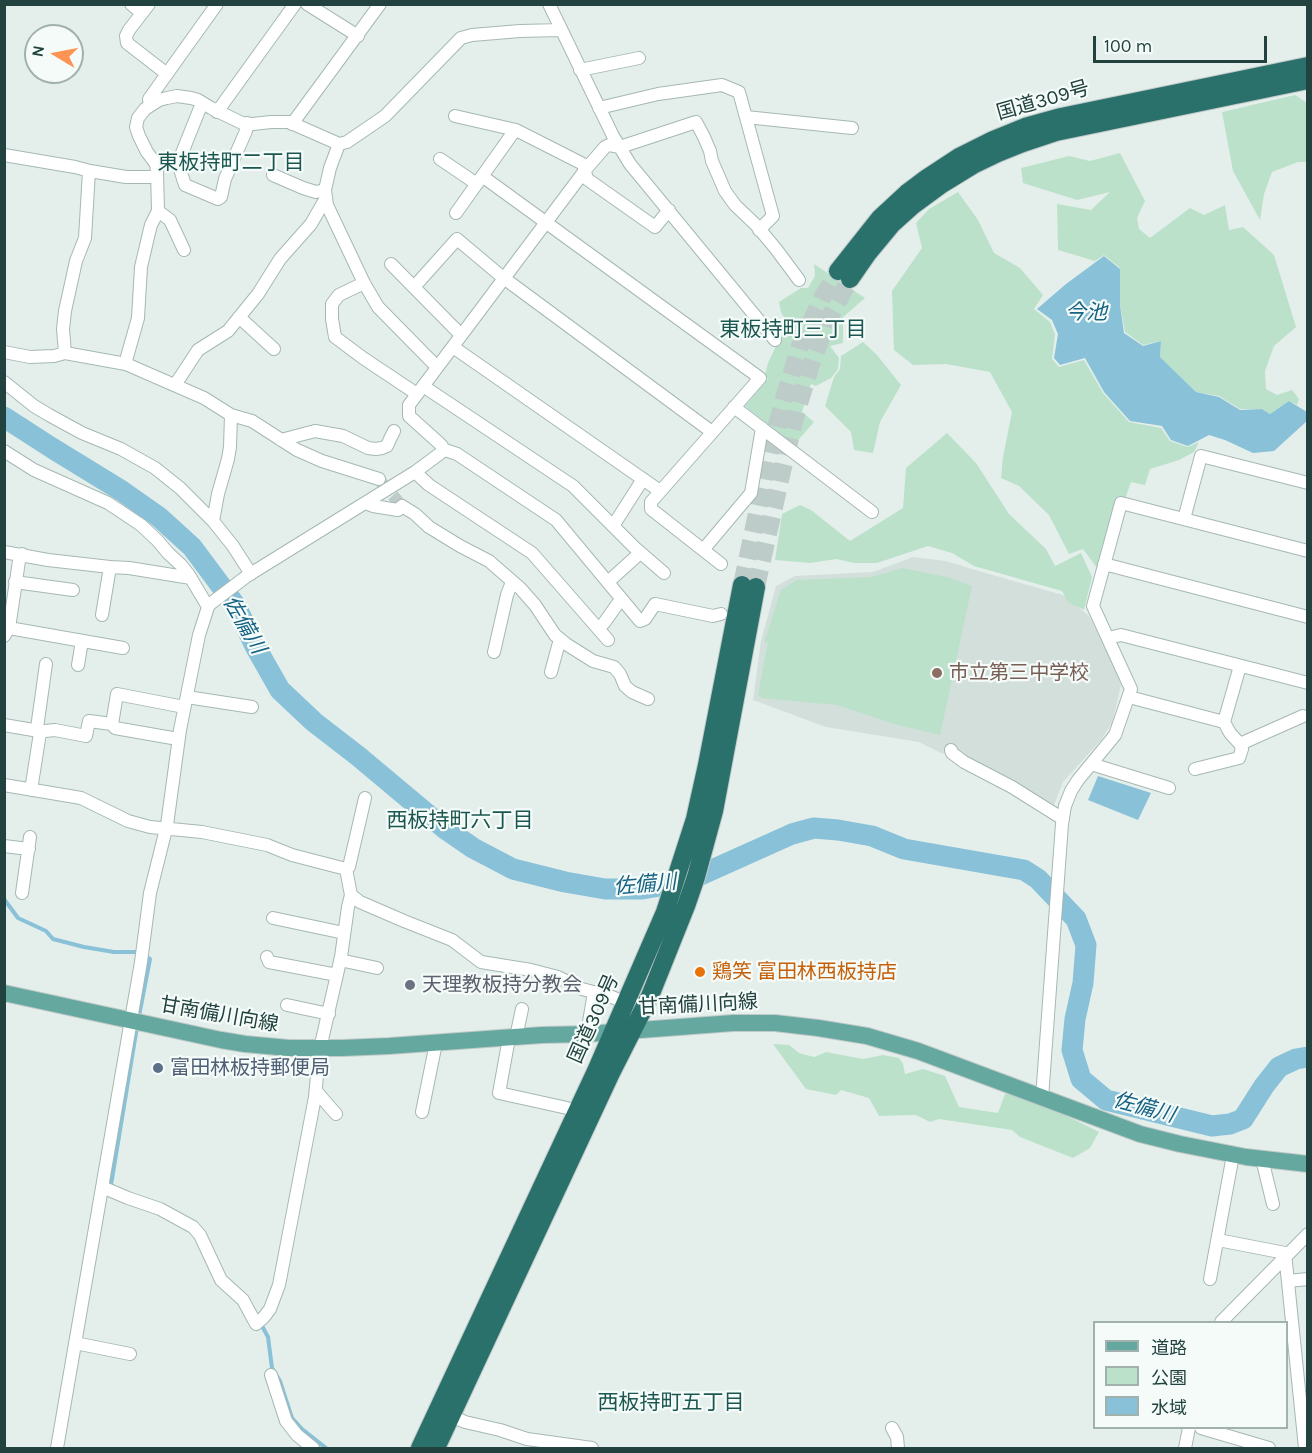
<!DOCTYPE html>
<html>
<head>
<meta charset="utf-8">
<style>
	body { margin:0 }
	#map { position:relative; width:1312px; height:1453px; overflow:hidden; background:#e4efeb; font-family:Karla,"Noto Sans JP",sans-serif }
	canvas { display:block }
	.frame { position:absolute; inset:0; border:6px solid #21423e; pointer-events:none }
	.legend { position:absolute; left:1093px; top:1321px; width:195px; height:108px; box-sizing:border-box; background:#f5fbf9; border:2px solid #a0b1ae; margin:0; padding:8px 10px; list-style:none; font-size:18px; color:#21423e }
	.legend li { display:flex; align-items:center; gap:12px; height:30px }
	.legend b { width:30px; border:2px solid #a0b1ae }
	.north { position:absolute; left:24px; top:24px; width:60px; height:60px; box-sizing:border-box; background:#f5fbf9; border:2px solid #a0b1ae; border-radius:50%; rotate:280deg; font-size:16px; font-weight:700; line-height:24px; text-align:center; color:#21423e }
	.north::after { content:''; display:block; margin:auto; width:21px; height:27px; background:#fd9354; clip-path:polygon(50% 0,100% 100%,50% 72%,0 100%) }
	.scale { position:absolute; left:1093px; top:36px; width:174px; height:27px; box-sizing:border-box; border:3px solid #21423e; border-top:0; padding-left:8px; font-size:18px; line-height:21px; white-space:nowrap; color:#21423e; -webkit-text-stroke:4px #f5fbf9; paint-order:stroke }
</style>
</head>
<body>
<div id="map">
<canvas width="1312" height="1453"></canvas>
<div class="frame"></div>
<ul class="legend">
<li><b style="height:8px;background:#65a89f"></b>道路</li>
<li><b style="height:16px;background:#bbe1ca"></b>公園</li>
<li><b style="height:16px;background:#88c1d8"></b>水域</li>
</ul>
<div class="north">N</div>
<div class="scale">100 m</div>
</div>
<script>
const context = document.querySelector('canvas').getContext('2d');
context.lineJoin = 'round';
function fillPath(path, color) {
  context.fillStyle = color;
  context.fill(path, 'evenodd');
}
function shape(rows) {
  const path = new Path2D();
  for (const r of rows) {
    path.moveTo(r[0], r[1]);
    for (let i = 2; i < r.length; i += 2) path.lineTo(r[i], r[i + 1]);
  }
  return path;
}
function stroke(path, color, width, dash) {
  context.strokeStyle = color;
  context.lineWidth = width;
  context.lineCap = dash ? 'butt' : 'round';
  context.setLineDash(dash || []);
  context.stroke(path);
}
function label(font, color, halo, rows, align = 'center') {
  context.font = font + ' Karla,"Noto Sans JP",sans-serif';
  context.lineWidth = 4.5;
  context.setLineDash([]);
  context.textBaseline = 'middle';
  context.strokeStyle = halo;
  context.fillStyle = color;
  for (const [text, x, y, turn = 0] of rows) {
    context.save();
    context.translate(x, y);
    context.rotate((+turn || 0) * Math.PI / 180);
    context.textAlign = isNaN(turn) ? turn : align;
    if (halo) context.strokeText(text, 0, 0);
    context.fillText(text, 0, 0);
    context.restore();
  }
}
const built = shape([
	[913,557,946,561,975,570,1063,595,1089,616,1112,662,1121,685,1112,723,1101,740,1063,782,1054,805,961,756,941,753,919,742,826,727,753,700,761,641,776,586,795,576,873,572]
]);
const green = shape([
	[1295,95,1307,103,1307,162,1298,162,1272,172,1264,194,1260,220,1233,171,1222,112],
	[1120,153,1145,201,1137,218,1139,229,1150,238,1190,208,1204,215,1225,205,1229,230,1243,227,1274,255,1296,327,1274,346,1265,371,1266,389,1277,395,1292,390,1299,399,1297,405,1289,401,1270,414,1262,409,1240,409,1219,396,1196,392,1160,357,1161,341,1143,345,1125,332,1120,304,1120,268,1104,255,1095,261,1058,250,1057,204,1091,210,1110,192,1077,200,1023,183,1021,168,1069,156,1090,161],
	[958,192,978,220,994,253,1020,268,1043,295,1034,309,1050,322,1055,334,1052,359,1059,367,1084,360,1103,393,1129,422,1161,428,1170,441,1188,447,1199,442,1194,452,1179,460,1150,469,1145,485,1131,482,1125,499,1117,498,1097,568,1083,549,1069,554,1049,515,1019,486,1001,478,1003,457,1012,412,990,372,946,364,913,365,894,350,892,291,922,248,916,223,929,209],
	[814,264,865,298,843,317,843,343,830,346,839,358,838,369,831,378,816,386,811,384,802,412,814,422,794,445,745,406,768,379,765,375,768,363,787,323,781,312,779,302,801,288,808,288,815,276],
	[863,342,877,355,901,385,880,422,873,453,854,450,851,432,825,406,834,377,840,369,841,356],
	[947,433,976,463,1009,514,1046,549,1055,566,1081,553,1092,577,1084,610,1068,602,1062,591,974,566,952,553,928,546,877,563,854,563,836,559,810,563,775,560,782,514,800,505,811,510,850,541,903,508,906,468],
	[902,568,947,577,972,586,940,735,894,724,837,705,762,698,758,695,768,642,764,643,781,590,797,580,871,577],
	[773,1044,789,1045,799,1053,814,1057,826,1052,863,1059,883,1055,899,1058,903,1064,905,1074,923,1069,945,1076,959,1107,998,1113,1005,1094,1019,1094,1041,1103,1099,1132,1090,1148,1073,1158,1020,1137,1012,1130,939,1119,930,1122,916,1115,879,1116,869,1098,841,1090,836,1095,806,1089]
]);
const water = shape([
	[1104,256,1120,269,1120,305,1124,333,1143,346,1161,341,1160,357,1196,392,1219,397,1240,410,1262,409,1270,414,1289,401,1307,412,1307,421,1274,451,1253,453,1225,440,1209,435,1188,446,1171,440,1162,426,1130,421,1104,392,1085,358,1060,365,1054,358,1058,334,1052,320,1037,309,1066,284],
	[1098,776,1151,793,1138,820,1088,800]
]);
const stream = shape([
	[4,899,18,918,46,931,53,939,84,947,114,952,139,952,150,959,139,1016],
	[113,1186,111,1185,137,1027],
	[261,1324,268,1337,272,1368,280,1381,292,1418,302,1429,326,1448]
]);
const river = shape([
	[4,417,52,448,122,491,159,517,192,547,236,606,255,646,280,690,314,722,358,756,444,828,473,848,513,869,565,882,605,889,642,889,685,882,792,834,814,828,838,830,872,836,904,849,1024,870,1038,879,1076,919,1086,945,1083,983,1075,1019,1072,1050,1081,1079,1106,1100,1212,1126,1230,1124,1243,1119,1264,1086,1279,1067,1296,1059,1308,1057]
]);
const minorTunnel = shape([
	[381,482,402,506]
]);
const highwayTunnel = shape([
	[742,585,770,451,785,395,800,346,822,298,838,271],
	[756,587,783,467,797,410,811,365,827,322,850,279]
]);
const minor = shape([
	[131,4,142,13],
	[149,4,129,30,126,36,127,43,167,74],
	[307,4,358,36],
	[549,4,613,136,630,164,775,340],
	[580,70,639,58],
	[202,103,178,163,185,185,218,199,221,197,225,179,246,131,247,123],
	[150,106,149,99,217,4],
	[599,108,658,94,722,85,739,92,773,216,759,230],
	[217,112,295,4],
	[455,116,516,130,583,164,587,179,655,227,669,210],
	[746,117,852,128],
	[292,124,380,4],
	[339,144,330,168,325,190,327,205,364,283,378,307,437,367],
	[4,155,75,167,90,171,126,177,157,177],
	[440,159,477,184],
	[273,175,303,188,316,192,325,190],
	[482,176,760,378,651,502,651,509,721,564],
	[158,211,170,220,184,250],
	[456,213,515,130],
	[391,264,461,335],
	[364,283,339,295,332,304,332,319,335,337,363,358,417,394],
	[414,287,457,239,501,276,712,432],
	[239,317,274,349],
	[453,347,660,491],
	[4,352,30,357,54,356,65,353,126,364,204,398,231,415,252,421,297,450,322,461,379,479],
	[65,353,63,329,65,311,76,261,85,238,89,171],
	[125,364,138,318,141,267,149,233,151,225,158,211,157,171,156,164,147,152,139,136,136,127,138,118,145,109,159,100,167,98,177,96,191,98,198,100,211,108,242,123,253,124,271,122,289,122,339,144,347,142,385,116,461,38,472,35,520,31,561,30],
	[4,382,34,406,49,415,82,433,121,449,155,468,180,488,213,521,233,546,251,574],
	[175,385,198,350,228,331,258,294,280,259,311,224,326,198],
	[423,386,573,486,634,547,664,573],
	[734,407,872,512],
	[281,440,315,431,343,436,368,448,376,449,382,448,387,446,390,439,394,431],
	[4,451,34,470,108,503,141,525,157,540,168,553,181,565,189,575,208,607],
	[415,472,429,485,532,553,608,640],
	[365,503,373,506,398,510,402,506,415,514,429,527,460,546,489,561,520,588,535,605,555,635,566,644,593,661,614,667,620,674,625,686,632,692,648,699],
	[1184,519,1201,456,1308,483],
	[213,521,218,494,228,459,230,447,231,415],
	[613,526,643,479],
	[703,550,751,493,762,428],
	[4,552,48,560,110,567,129,568,191,578],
	[1104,564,1308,617],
	[15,582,73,590],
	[608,582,640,553],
	[721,614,713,616,655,604,645,619,640,621,556,520,457,454,442,449,442,446,439,443,409,416,409,405,586,169,605,147,609,145,620,147,696,122,704,137,710,151,712,161,725,191,735,205,756,225,776,249,799,280],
	[102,615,110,567],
	[9,628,123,648],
	[598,628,604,623,621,599],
	[4,636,9,628,19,561,22,554],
	[1108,638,1121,635,1308,683],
	[494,652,507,595,512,582],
	[78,665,82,641],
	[551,672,560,639],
	[187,697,252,707],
	[1129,697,1224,722],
	[112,724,115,728,178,739],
	[4,725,39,731,40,733],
	[39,731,37,728,46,664],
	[1240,744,1303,716],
	[951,750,952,753,964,762,1012,787,1063,819],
	[1091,764,1169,788],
	[1195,769,1239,758,1242,749,1240,744,1230,733,1224,722,1240,666],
	[4,785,81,798,128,821,150,827,202,832,267,845,292,855,346,869],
	[31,790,40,733,45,731,55,730,86,736,89,721,112,724,117,694,184,707],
	[4,846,29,849],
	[22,893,30,837],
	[351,895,360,902,404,921,452,940,481,962,531,970,558,977,582,989,612,997,626,1003],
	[273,918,344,933],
	[267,957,269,962,337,975],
	[340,960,377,968],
	[287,1005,329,1014],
	[587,1034,594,992],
	[516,1037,522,1009],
	[509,1038,499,1093,567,1108],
	[316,1091,336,1114],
	[1042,1098,1062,824,1065,806,1071,791,1078,780,1115,735,1131,689,1093,606,1121,503,1308,551],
	[422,1112,436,1043],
	[1262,1159,1273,1204],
	[102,1187,128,1198,160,1209,193,1227,200,1235,221,1280,243,1300,256,1324,264,1317,270,1309,279,1285,315,1097,319,1053,341,957,348,907,351,895,346,869,349,867,365,798],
	[1218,1240,1285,1253,1305,1448],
	[1210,1279,1233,1155],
	[1288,1281,1308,1279],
	[1221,1322,1308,1234],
	[75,1343,130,1354],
	[271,1375,286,1421,297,1435,313,1448],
	[451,1416,465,1422,500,1430,527,1439,592,1448],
	[892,1428,897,1437,898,1448],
	[1201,1428,1269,1448],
	[57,1448,141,962,150,893,167,825,180,730,199,635,208,607,210,604,247,576,415,472,442,452,442,449],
	[1185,1448,1189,1428]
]);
const major = shape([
	[4,993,221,1040,245,1044,289,1048,342,1048,389,1046,542,1035,587,1034,733,1023,775,1023,818,1028,867,1036,918,1051,1140,1134,1180,1144,1246,1157,1308,1164]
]);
const highway = shape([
	[838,271,880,218,907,193,927,178,959,157,993,140,1025,127,1061,117,1308,66],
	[850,279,868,253,892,224,912,206,942,184,973,165,998,153,1023,143,1056,132,1308,80],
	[420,1448,596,1071,665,912,695,819,707,765,742,585],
	[436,1448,611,1073,650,996,686,906,696,877,714,811,756,587]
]);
const markers = [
	[937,673,6,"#8d6e63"],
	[700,972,6,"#e8710a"],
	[410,985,6,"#6b7280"],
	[158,1068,6,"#5c6f8a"]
];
const streetNames = [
	["国道309号",1043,101,-16],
	["甘南備川向線",698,1005,-3],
	["甘南備川向線",219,1015,10],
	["国道309号",594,1019,-66]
];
const educationNames = [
	["市立第三中学校",949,673]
];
const foodNames = [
	["鶏笑 富田林西板持店",712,972]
];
const worshipNames = [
	["天理教板持分教会",422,985]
];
const serviceNames = [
	["富田林板持郵便局",170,1068]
];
const neighbourhoodNames = [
	["東板持町二丁目",231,163],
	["東板持町三丁目",793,330],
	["西板持町六丁目",460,821],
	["西板持町五丁目",671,1403]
];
const waterNames = [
	["今池",1086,313],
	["佐備川",244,625,60],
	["佐備川",645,885,-5],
	["佐備川",1144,1108,15]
];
fillPath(built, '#d2dfdb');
fillPath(green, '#bbe1ca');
fillPath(water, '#88c1d8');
stroke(stream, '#88c1d8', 4);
stroke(river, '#88c1d8', 21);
stroke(minorTunnel, '#bdccc8', 12, [12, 6]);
stroke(highwayTunnel, '#bdccc8', 18, [18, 9]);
stroke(minor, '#a6b8b4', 14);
stroke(major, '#c1cac9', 18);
stroke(highway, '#c1cac9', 20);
stroke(minor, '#fff', 12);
stroke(major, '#65a89f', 16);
stroke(highway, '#2a716c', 18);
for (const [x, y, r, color] of markers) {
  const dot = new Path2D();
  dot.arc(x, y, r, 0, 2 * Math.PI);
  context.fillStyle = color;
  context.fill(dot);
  stroke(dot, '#f5fbf9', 2);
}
label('20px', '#21423e', '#f5fbf9', streetNames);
label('20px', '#785e54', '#f5fbf9', educationNames, 'left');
label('20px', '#c56008', '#f5fbf9', foodNames, 'left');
label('20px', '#5b616d', '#f5fbf9', worshipNames, 'left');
label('20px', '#4e5e75', '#f5fbf9', serviceNames, 'left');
label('21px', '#1b5750', '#f5fbf9', neighbourhoodNames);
label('italic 21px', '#166384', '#f5fbf9', waterNames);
</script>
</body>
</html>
